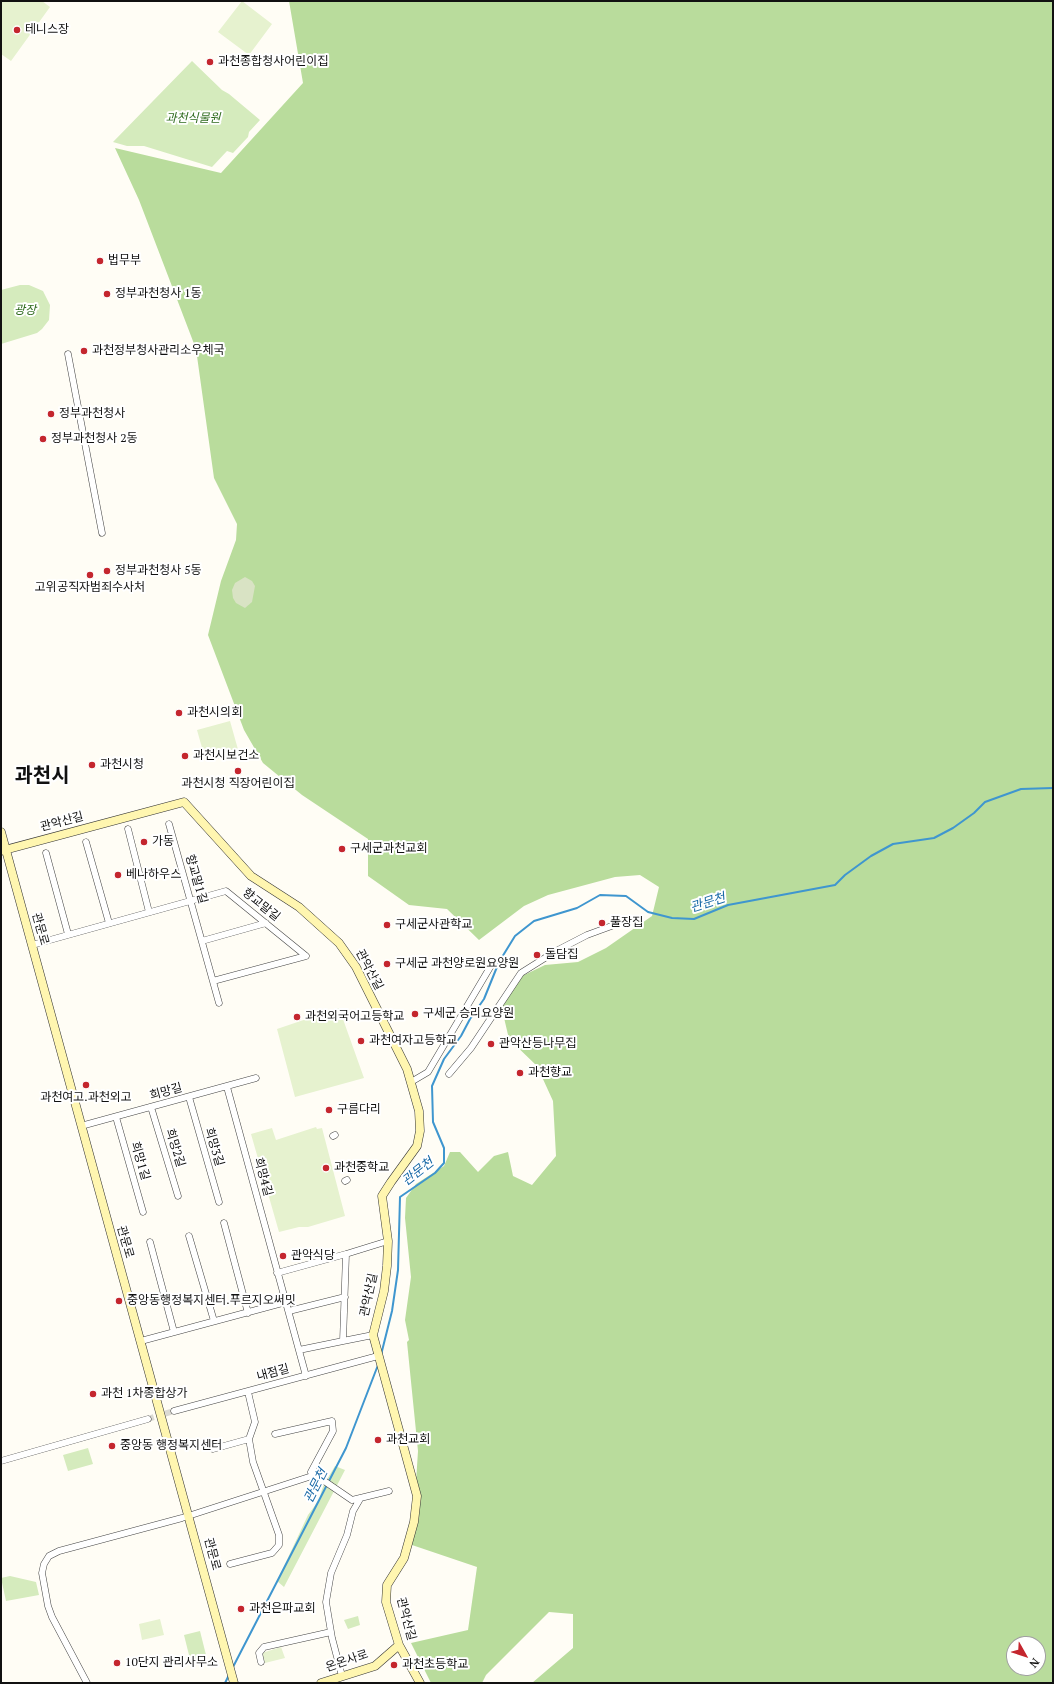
<!DOCTYPE html>
<html>
<head>
<meta charset="utf-8">
<style>
	body { margin:0 }
	#map { position:relative; width:1054px; height:1684px; overflow:hidden; background:#fffdf5; font-family:"PT Serif",serif }
	canvas { display:block }
	.frame { position:absolute; inset:0; border:2px solid #111; pointer-events:none }
	.north { position:absolute; left:1006px; top:1636px; width:40px; height:40px; box-sizing:border-box; background:#fff; border:1px solid #a0a0a0; border-radius:50%; rotate:129deg; font-size:11px; font-weight:700; line-height:16px; text-align:center; color:#111 }
	.north::after { content:''; display:block; margin:auto; width:14px; height:18px; background:#c4262e; clip-path:polygon(50% 0,100% 100%,50% 72%,0 100%) }
</style>
</head>
<body>
<div id="map">
<canvas width="1054" height="1684"></canvas>
<div class="frame"></div>
<div class="north">N</div>
</div>
<script>
const context = document.querySelector('canvas').getContext('2d');
context.lineJoin = 'round';
function fillPath(path, color) {
  context.fillStyle = color;
  context.fill(path, 'evenodd');
}
function shape(rows) {
  const path = new Path2D();
  for (const r of rows) {
    path.moveTo(r[0], r[1]);
    for (let i = 2; i < r.length; i += 2) path.lineTo(r[i], r[i + 1]);
  }
  return path;
}
function stroke(path, color, width, dash) {
  context.strokeStyle = color;
  context.lineWidth = width;
  context.lineCap = dash ? 'butt' : 'round';
  context.setLineDash(dash || []);
  context.stroke(path);
}
function label(font, color, halo, rows, align = 'center') {
  context.font = font + ' "PT Serif","Noto Sans KR",serif';
  context.lineWidth = 4;
  context.setLineDash([]);
  context.textBaseline = 'middle';
  context.strokeStyle = halo;
  context.fillStyle = color;
  for (const [text, x, y, turn = 0] of rows) {
    context.save();
    context.translate(x, y);
    context.rotate((+turn || 0) * Math.PI / 180);
    context.textAlign = isNaN(turn) ? turn : align;
    if (halo) context.strokeText(text, 0, 0);
    context.fillText(text, 0, 0);
    context.restore();
  }
}
const green = shape([
	[192,61,222,90,229,94,260,120,249,132,248,137,233,153,227,151,212,167,144,146,127,146,113,142],
	[20,285,29,285,43,291,50,305,49,320,42,329,37,333,1,344,1,290],
	[88,1448,93,1464,68,1471,63,1455],
	[335,1466,345,1470,284,1587,277,1581,308,1515,319,1500,323,1486],
	[10,1576,36,1582,39,1595,6,1601,1,1578],
	[358,1616,360,1625,348,1629,344,1620],
	[200,1631,207,1659,191,1663,184,1635]
]);
const forest = shape([
	[289,1,1053,1,1053,1683,532,1683,573,1648,573,1614,549,1612,486,1675,482,1683,431,1683,411,1643,468,1630,477,1567,412,1545,418,1451,407,1342,409,1340,405,1320,411,1277,405,1218,406,1198,416,1184,444,1166,450,1152,460,1152,478,1172,494,1156,508,1152,513,1176,532,1185,556,1156,553,1101,537,1066,509,1039,501,1005,518,978,545,965,578,962,606,948,652,916,659,887,640,875,615,877,548,895,524,906,479,940,447,909,409,905,368,876,368,839,302,795,263,763,244,730,208,635,221,581,236,540,237,524,214,478,196,349,139,200,115,148,221,173,303,83],
	[1014,1644,1038,1644,1038,1668,1014,1668]
]);
const cemetery = shape([
	[245,577,252,581,255,586,252,602,245,608,236,603,233,598,232,590,235,583]
]);
const pitch = shape([
	[1,1,42,1,50,7,11,61,1,54],
	[242,1,272,24,249,55,218,32],
	[230,721,239,753,206,762,197,730],
	[339,1008,364,1078,295,1097,277,1029],
	[316,1127,317,1129,322,1128,345,1216,308,1227,299,1227,279,1232,251,1134,272,1128,276,1140],
	[160,1619,164,1635,142,1640,139,1624],
	[281,1647,285,1658,265,1663,262,1653]
]);
const stream = shape([
	[381,1355,392,1311,398,1270,400,1197,435,1173,444,1163,444,1148,433,1122,432,1086,444,1059,461,1036,470,1019,484,999,499,962,515,936,534,921,577,908,600,895,626,896,648,912,672,918,694,919,728,905,835,885,845,875,871,856,893,844,934,838,953,828,974,813,985,802,1021,789,1053,788],
	[233,1667,346,1448,378,1365],
	[225,1683,229,1675]
]);
const streetTunnel = shape([
	[148,1419,174,1411]
]);
const street = shape([
	[68,354,102,533],
	[169,824,219,1003],
	[128,829,149,912],
	[86,842,109,923],
	[46,853,68,934],
	[202,941,266,923],
	[32,945,226,891,306,956],
	[213,981,306,956],
	[449,1074,471,1048,521,973,556,951,587,935,617,924],
	[411,1082,428,1072,492,964],
	[227,1087,306,1376],
	[189,1097,219,1202],
	[151,1107,178,1196],
	[116,1117,143,1212],
	[81,1126,256,1078],
	[333,1136,335,1135],
	[345,1181,347,1180],
	[224,1223,248,1313],
	[189,1236,214,1321],
	[150,1242,174,1332],
	[346,1254,388,1241],
	[277,1273,346,1254,343,1341,299,1350],
	[289,1311,345,1297],
	[141,1341,286,1302],
	[343,1341,373,1335],
	[174,1411,378,1356],
	[275,1434,332,1421,333,1431,311,1472,352,1500,389,1491],
	[213,1449,249,1439],
	[1,1461,148,1419],
	[230,1564,272,1553,279,1545,279,1535,253,1462,249,1439,255,1422,248,1392],
	[261,1662,259,1653,264,1647,331,1632],
	[342,1676,332,1638,326,1602,331,1573,347,1535,353,1511,360,1499],
	[87,1683,52,1617,48,1606,42,1573,44,1564,49,1556,59,1551,182,1518,315,1475]
]);
const secondary = shape([
	[1,832,234,1683],
	[1,851,184,802,251,876,299,907,339,943,356,967,407,1069,419,1111,420,1131,417,1146,391,1182,382,1196,388,1241,387,1266,384,1291,373,1335,417,1496,414,1522,404,1558,387,1585,386,1602,399,1645,420,1683],
	[321,1683,375,1666,399,1645]
]);
const markers = [
	[17,30,4,"#c4262e"],
	[210,62,4,"#c4262e"],
	[100,261,4,"#c4262e"],
	[107,294,4,"#c4262e"],
	[84,351,4,"#c4262e"],
	[51,414,4,"#c4262e"],
	[43,439,4,"#c4262e"],
	[107,571,4,"#c4262e"],
	[90,575,4,"#c4262e"],
	[179,713,4,"#c4262e"],
	[185,756,4,"#c4262e"],
	[92,765,4,"#c4262e"],
	[238,771,4,"#c4262e"],
	[144,842,4,"#c4262e"],
	[342,849,4,"#c4262e"],
	[118,875,4,"#c4262e"],
	[602,923,4,"#c4262e"],
	[387,925,4,"#c4262e"],
	[537,955,4,"#c4262e"],
	[387,964,4,"#c4262e"],
	[415,1014,4,"#c4262e"],
	[297,1017,4,"#c4262e"],
	[361,1041,4,"#c4262e"],
	[491,1044,4,"#c4262e"],
	[520,1073,4,"#c4262e"],
	[86,1085,4,"#c4262e"],
	[329,1110,4,"#c4262e"],
	[326,1168,4,"#c4262e"],
	[283,1256,4,"#c4262e"],
	[119,1301,4,"#c4262e"],
	[93,1394,4,"#c4262e"],
	[378,1440,4,"#c4262e"],
	[112,1446,4,"#c4262e"],
	[241,1609,4,"#c4262e"],
	[117,1663,4,"#c4262e"],
	[394,1665,4,"#c4262e"]
];
const poiNames = [
	["테니스장",25,30],
	["과천종합청사어린이집",218,62],
	["법무부",108,261],
	["정부과천청사 1동",115,294],
	["과천정부청사관리소우체국",92,351],
	["정부과천청사",59,414],
	["정부과천청사 2동",51,439],
	["정부과천청사 5동",115,571],
	["고위공직자범죄수사처",90,588,"center"],
	["과천시의회",187,713],
	["과천시보건소",193,756],
	["과천시청",100,765],
	["과천시청 직장어린이집",238,784,"center"],
	["가동",152,842],
	["구세군과천교회",350,849],
	["베나하우스",126,875],
	["풀장집",610,923],
	["구세군사관학교",395,925],
	["돌담집",545,955],
	["구세군 과천양로원요양원",395,964],
	["구세군 승리요양원",423,1014],
	["과천외국어고등학교",305,1017],
	["과천여자고등학교",369,1041],
	["관악산등나무집",499,1044],
	["과천향교",528,1073],
	["과천여고.과천외고",86,1098,"center"],
	["구름다리",337,1110],
	["과천중학교",334,1168],
	["관악식당",291,1256],
	["중앙동행정복지센터.푸르지오써밋",127,1301],
	["과천 1차종합상가",101,1394],
	["과천교회",386,1440],
	["중앙동 행정복지센터",120,1446],
	["과천은파교회",249,1609],
	["10단지 관리사무소",125,1663],
	["과천초등학교",402,1665]
];
const parkNames = [
	["과천식물원",193,119],
	["광장",25,311]
];
const streetNames = [
	["관악산길",62,822,-15],
	["향교말1길",196,879,74],
	["향교말길",261,905,39],
	["관문로",40,929,74],
	["관악산길",369,970,62],
	["희망길",166,1092,-15],
	["희망3길",214,1147,74],
	["희망2길",175,1148,73],
	["희망1길",140,1161,74],
	["희망4길",263,1177,75],
	["관문로",125,1242,74],
	["관악산길",369,1295,-78],
	["내점길",273,1373,-15],
	["관문로",212,1554,75],
	["관악산길",406,1619,75],
	["온온사로",347,1661,-19]
];
const waterNames = [
	["관문천",708,903,-18],
	["관문천",418,1172,-38],
	["관문천",316,1486,-63]
];
const townNames = [
	["과천시",42,776]
];
fillPath(green, '#d5ebbd');
fillPath(forest, '#b9dc9c');
fillPath(cemetery, '#d9e3c4');
fillPath(pitch, '#e6f2cf');
stroke(stream, '#3f96cf', 2);
stroke(streetTunnel, '#dbdad3', 6, [6, 3]);
stroke(street, '#444', 7);
stroke(secondary, '#333', 9);
stroke(street, '#fff', 6);
stroke(secondary, '#fff6b0', 8);
for (const [x, y, r, color] of markers) {
  const dot = new Path2D();
  dot.arc(x, y, r, 0, 2 * Math.PI);
  context.fillStyle = color;
  context.fill(dot);
  stroke(dot, '#fff', 1.5);
}
label('12px', '#111', '#fff', poiNames, 'left');
label('italic 12px', '#2f6b1f', '#fff', parkNames);
label('12px', '#111', '#fff', streetNames);
label('italic 13px', '#1768a6', '#fff', waterNames);
label('bold 20px', '#111', '#fff', townNames);
</script>
</body>
</html>
